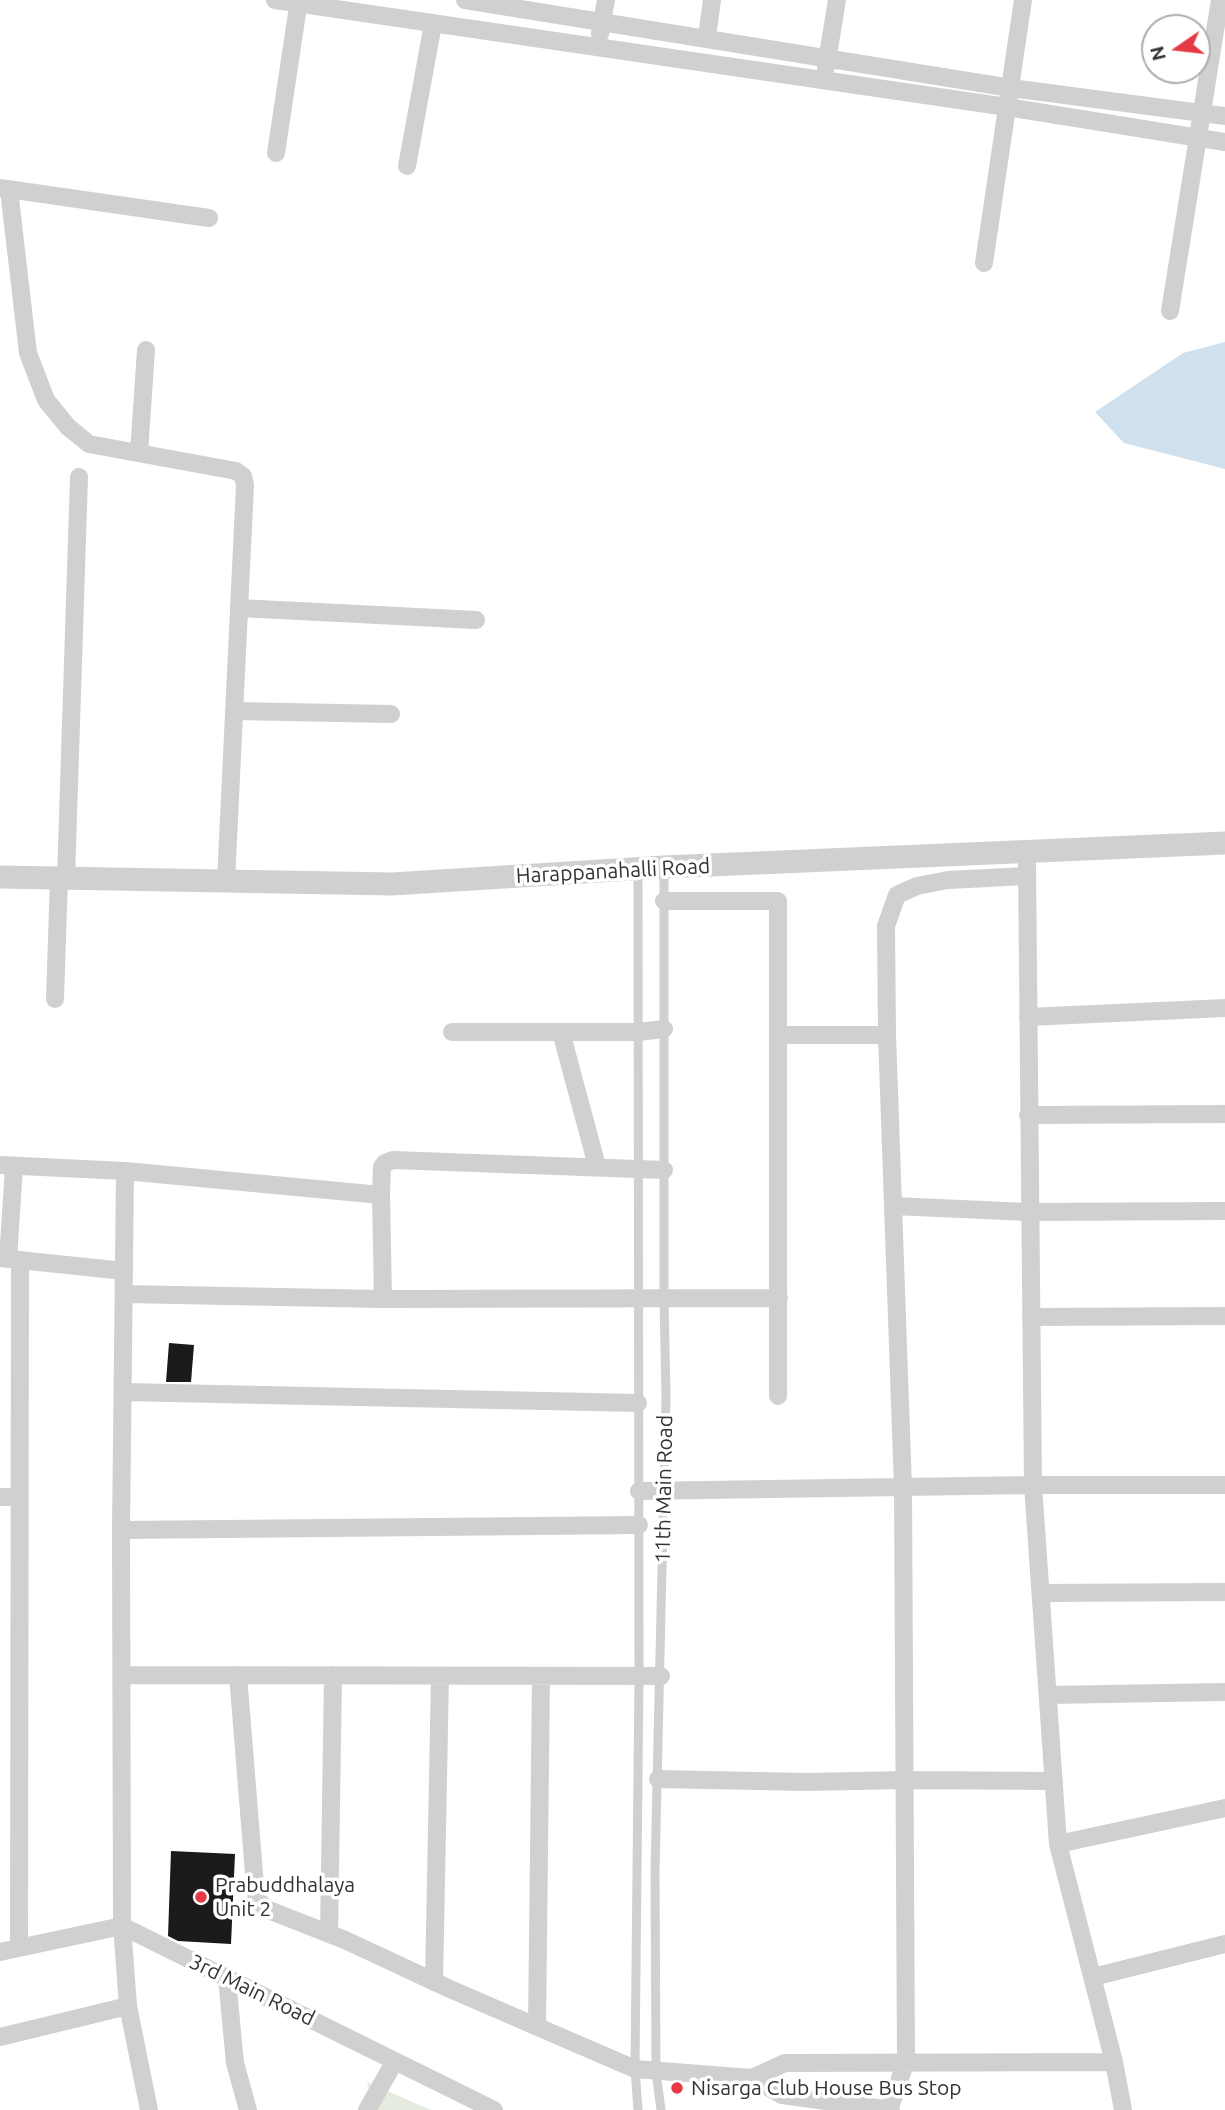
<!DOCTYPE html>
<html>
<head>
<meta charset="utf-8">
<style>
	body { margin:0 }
	#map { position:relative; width:1225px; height:2110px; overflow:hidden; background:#fff; font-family:Ubuntu,sans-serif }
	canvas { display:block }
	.north { position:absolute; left:1141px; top:14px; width:70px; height:70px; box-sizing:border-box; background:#fff; border:2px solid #adadad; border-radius:50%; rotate:256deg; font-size:19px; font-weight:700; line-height:28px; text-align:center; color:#333 }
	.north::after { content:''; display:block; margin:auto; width:24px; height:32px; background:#e53a44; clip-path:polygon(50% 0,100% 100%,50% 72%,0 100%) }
</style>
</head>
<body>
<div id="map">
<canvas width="1225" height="2110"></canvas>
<div class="north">N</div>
</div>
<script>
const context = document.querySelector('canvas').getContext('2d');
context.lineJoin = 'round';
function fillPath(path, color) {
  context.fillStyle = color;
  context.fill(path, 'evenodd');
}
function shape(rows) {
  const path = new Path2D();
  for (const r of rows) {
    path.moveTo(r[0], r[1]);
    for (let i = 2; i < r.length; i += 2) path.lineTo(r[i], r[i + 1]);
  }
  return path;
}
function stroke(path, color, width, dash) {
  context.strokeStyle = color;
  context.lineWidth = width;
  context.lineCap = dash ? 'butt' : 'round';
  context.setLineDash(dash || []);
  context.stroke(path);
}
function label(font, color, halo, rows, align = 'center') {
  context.font = font + ' Ubuntu,sans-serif';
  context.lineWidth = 7;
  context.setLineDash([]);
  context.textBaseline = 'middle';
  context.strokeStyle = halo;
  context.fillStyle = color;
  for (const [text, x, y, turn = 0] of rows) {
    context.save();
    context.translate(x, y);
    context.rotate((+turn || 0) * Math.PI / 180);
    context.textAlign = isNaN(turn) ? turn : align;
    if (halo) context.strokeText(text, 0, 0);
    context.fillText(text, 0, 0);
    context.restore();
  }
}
const green = shape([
	[367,2082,431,2110,374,2110]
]);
const water = shape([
	[1225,342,1225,469,1124,443,1095,412,1183,353]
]);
const building = shape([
	[169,1343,194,1345,191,1382,166,1382],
	[171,1851,235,1854,231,1944,178,1941,168,1936]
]);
const service = shape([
	[638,869,639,1676,635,2069,638,2110],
	[661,2110,656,2072,655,1871,666,1396,664,1299,664,869]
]);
const minor = shape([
	[275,0,1007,107,1225,142],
	[465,0,1011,88,1225,116],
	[600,34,606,0],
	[707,37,712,0],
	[826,67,837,0],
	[276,153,299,0],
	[407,166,433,24],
	[0,188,209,218],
	[9,190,28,353,46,400,68,427,89,444,236,471,243,476,245,485,226,881],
	[984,263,1023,0],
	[1170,311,1220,0],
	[139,453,146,350],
	[239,608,476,620],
	[234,711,391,714],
	[1027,864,1033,1485,1058,1844,1114,2062,1123,2110],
	[66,878,79,477],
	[664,901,778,901,778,1396],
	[55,999,59,878],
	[1028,1017,1225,1008],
	[452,1032,638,1032,664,1029],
	[561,1032,597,1166],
	[779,1035,887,1035],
	[1028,1115,1225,1114],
	[0,1165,125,1171,381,1195],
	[125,1171,121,1530,122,1926,128,2006,149,2110],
	[893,1206,1029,1212,1225,1211],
	[0,1258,124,1271],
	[8,1259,14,1167],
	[124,1294,383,1299,779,1298],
	[383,1299,381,1195,382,1167,385,1163,393,1160,664,1170],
	[1031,1317,1225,1316],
	[123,1392,638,1403],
	[639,1491,1033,1485,1225,1485],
	[0,1497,19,1497],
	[121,1530,639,1525],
	[1041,1593,1225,1592],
	[123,1675,661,1676],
	[238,1675,255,1886,257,1899,266,1909,345,1940,450,1989,635,2069,752,2078,785,2063,1114,2062],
	[1048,1695,1225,1692],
	[658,1779,807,1782,905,1780,1054,1781],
	[1058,1844,1225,1808],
	[329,1934,333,1675],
	[19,1948,20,1260],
	[0,1952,122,1926,494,2110],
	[1093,1977,1225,1944],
	[227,1978,235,2063,248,2110],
	[434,1982,440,1676],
	[537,2027,541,1676],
	[0,2037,128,2006],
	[752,2078,782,2095,891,2110],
	[367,2110,395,2061],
	[889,2110,906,2061,903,1488,887,1035,886,926,897,895,917,886,948,880,1027,876]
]);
const tertiary = shape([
	[0,877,392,884,664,867,1225,843]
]);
const markers = [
	[201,1897,7,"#e53a44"],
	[677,2088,7,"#e53a44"]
];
const streetNames = [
	["Harappanahalli Road",613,871,-3],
	["11th Main Road",664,1489,-89],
	["3rd Main Road",252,1990,26]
];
const poiNames = [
	["Prabuddhalaya",215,1885],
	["Unit 2",215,1909],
	["Nisarga Club House Bus Stop",691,2088]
];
fillPath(green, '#e5ecdf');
fillPath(water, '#cfe1ee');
fillPath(building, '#1a1a1a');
stroke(service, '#d0d0d0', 9);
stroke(minor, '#d0d0d0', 18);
stroke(tertiary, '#d0d0d0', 23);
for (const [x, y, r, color] of markers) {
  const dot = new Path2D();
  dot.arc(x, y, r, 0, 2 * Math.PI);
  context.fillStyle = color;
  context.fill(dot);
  stroke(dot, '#fff', 2.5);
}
label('21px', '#333', '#fff', streetNames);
label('21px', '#333', '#fff', poiNames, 'left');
</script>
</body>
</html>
